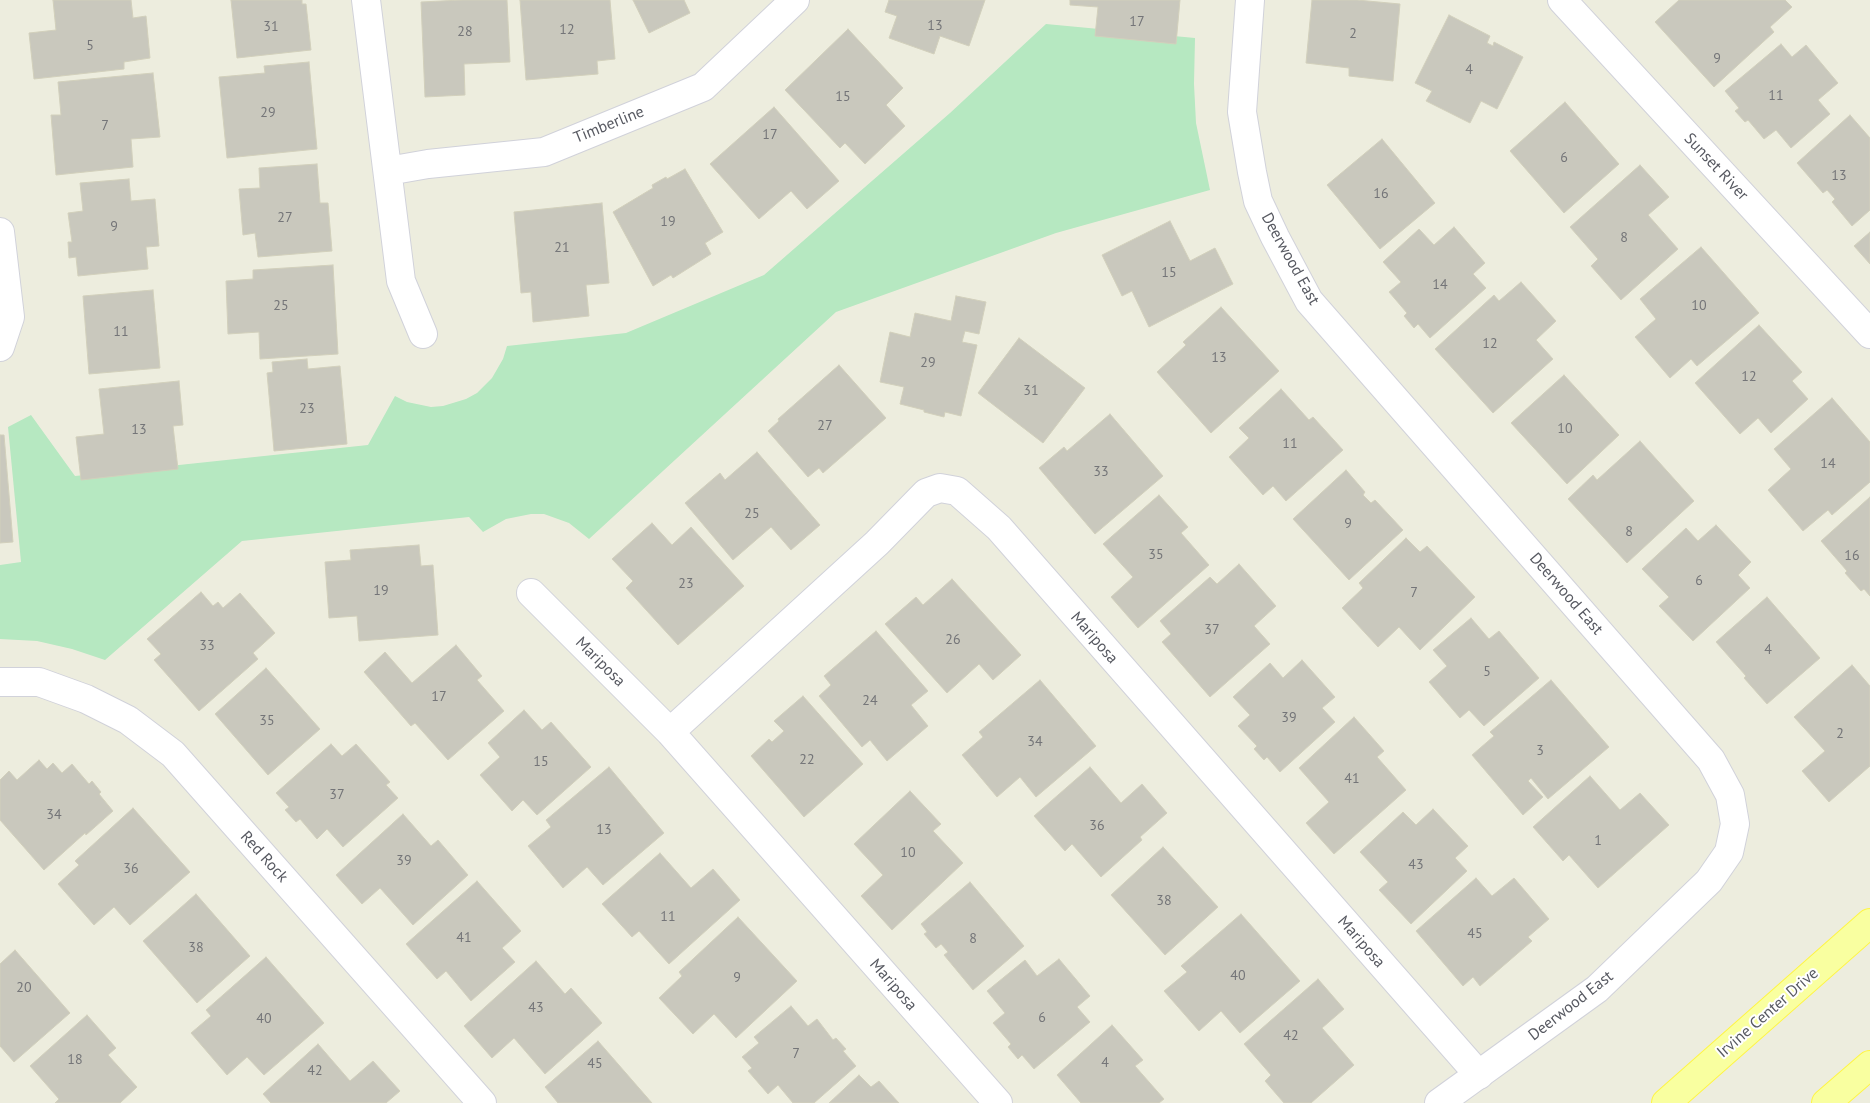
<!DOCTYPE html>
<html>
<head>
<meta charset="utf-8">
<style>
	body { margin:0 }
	canvas { display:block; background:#ededde }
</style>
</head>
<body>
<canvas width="1870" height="1103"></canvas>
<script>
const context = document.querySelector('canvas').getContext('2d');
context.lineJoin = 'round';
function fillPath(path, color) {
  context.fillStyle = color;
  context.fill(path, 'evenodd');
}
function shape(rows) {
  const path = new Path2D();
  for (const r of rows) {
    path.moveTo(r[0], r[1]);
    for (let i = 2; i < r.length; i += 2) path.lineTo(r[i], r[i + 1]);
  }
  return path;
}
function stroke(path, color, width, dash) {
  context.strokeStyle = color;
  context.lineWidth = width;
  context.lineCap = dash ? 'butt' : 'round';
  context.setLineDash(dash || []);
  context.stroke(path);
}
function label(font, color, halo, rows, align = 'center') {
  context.font = font + ' "PT Sans",sans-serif';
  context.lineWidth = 4;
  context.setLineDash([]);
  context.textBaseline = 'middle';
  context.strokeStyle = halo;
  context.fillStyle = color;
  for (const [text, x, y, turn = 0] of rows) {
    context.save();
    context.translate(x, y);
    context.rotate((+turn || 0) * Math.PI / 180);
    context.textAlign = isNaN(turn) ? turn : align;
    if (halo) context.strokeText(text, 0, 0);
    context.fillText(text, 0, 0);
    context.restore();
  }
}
const green = shape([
	[1046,24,1195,38,1194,84,1196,123,1210,190,1056,233,836,312,589,539,569,523,544,514,531,514,506,519,483,532,469,517,242,541,105,660,72,649,37,641,0,639,0,565,21,562,8,427,31,415,75,476,368,445,395,396,407,402,431,407,443,406,466,399,477,393,492,378,503,359,507,346,626,333,764,275,950,113]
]);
const building = shape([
	[53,0,131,0,133,18,146,16,150,58,124,62,124,69,34,79,29,33,56,30,53,0],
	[231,0,302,0,302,4,306,4,311,50,237,58,231,0],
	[461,0,507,0,510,62,464,64,465,95,425,97,421,2,461,0],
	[520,0,610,0,615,59,597,61,598,74,526,80,520,0],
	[633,0,684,0,690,13,649,33,633,0],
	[889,0,985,0,969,46,940,36,934,54,889,38,897,16,885,12,889,0],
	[1070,0,1180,0,1176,44,1095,36,1098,7,1070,5,1070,0],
	[1312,0,1357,0,1400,4,1393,81,1349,76,1349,68,1306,63,1312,0],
	[1679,0,1785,0,1792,7,1770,27,1774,32,1714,87,1655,22,1679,0],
	[1449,15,1490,36,1487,43,1493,46,1494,42,1523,57,1497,109,1481,101,1470,123,1426,101,1432,91,1415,83,1449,15],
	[848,29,903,88,886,105,905,126,865,164,845,143,840,148,785,90,848,29],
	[1781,44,1792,57,1806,45,1838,83,1818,100,1830,114,1791,148,1776,130,1764,139,1748,120,1745,122,1735,111,1739,108,1725,91,1781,44],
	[309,62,317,149,227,158,219,77,265,73,264,66,309,62],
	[153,73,160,137,131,139,133,167,56,175,51,115,61,115,58,82,153,73],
	[1565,102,1619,164,1564,213,1510,151,1565,102],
	[774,107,839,181,807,209,791,191,759,219,710,164,774,107],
	[1850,115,1870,138,1870,210,1852,226,1832,202,1835,199,1827,190,1823,193,1797,163,1850,115],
	[1382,139,1435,203,1380,249,1327,185,1382,139],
	[317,164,320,203,328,203,332,251,258,257,255,233,243,235,239,189,260,188,259,168,317,164],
	[1640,165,1669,197,1648,215,1678,249,1621,300,1591,266,1598,259,1570,227,1640,165],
	[685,169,723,232,705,243,711,254,673,278,671,275,653,286,613,212,653,188,652,185,666,177,667,179,685,169],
	[129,179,131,201,155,199,159,246,146,247,148,269,78,276,76,257,69,258,68,242,72,242,68,213,83,211,80,183,129,179],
	[602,203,609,283,586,285,589,316,533,322,531,292,521,293,514,212,602,203],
	[1170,221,1190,261,1215,248,1233,284,1149,327,1132,291,1122,296,1102,255,1170,221],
	[1454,227,1485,263,1473,274,1486,288,1430,338,1418,324,1414,328,1404,316,1407,313,1389,292,1401,282,1383,262,1419,229,1434,245,1454,227],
	[1870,232,1870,264,1854,246,1870,232],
	[1701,247,1759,313,1697,366,1691,359,1670,378,1635,337,1656,319,1640,299,1701,247],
	[333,265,338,354,260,359,259,332,228,334,226,281,253,279,253,270,333,265],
	[1521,282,1556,321,1536,340,1553,359,1493,413,1435,349,1494,295,1499,301,1521,282],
	[153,290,160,368,89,374,83,296,153,290],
	[956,296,986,302,979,334,965,331,962,342,977,345,961,416,945,412,944,417,924,412,924,410,900,404,904,387,880,382,890,332,910,337,915,313,951,321,956,296],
	[1221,307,1279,371,1211,433,1157,372,1186,345,1183,342,1221,307],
	[1759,325,1802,372,1792,381,1808,399,1771,433,1758,418,1740,434,1695,383,1759,325],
	[1019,338,1085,388,1043,443,978,393,1019,338],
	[307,359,308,369,340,366,347,444,274,451,267,373,273,372,272,362,307,359],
	[839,365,886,418,823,473,819,468,808,477,768,431,779,421,778,419,839,365],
	[1564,375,1619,435,1567,484,1511,423,1564,375],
	[179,381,183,425,173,426,178,469,81,480,76,437,104,434,99,389,179,381],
	[1281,389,1309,420,1313,417,1343,450,1286,501,1273,486,1263,495,1229,457,1249,438,1239,428,1281,389],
	[1832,398,1870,442,1870,482,1832,515,1828,510,1803,531,1768,490,1791,469,1774,449,1832,398],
	[1110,414,1163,476,1095,534,1039,468,1064,447,1067,451,1110,414],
	[0,435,4,435,13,542,0,543,0,435],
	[1640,441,1694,501,1627,563,1568,499,1593,475,1597,480,1640,441],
	[757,452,820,525,791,550,771,527,733,560,685,503,720,473,725,480,757,452],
	[1346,470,1365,492,1363,495,1371,503,1375,500,1403,530,1349,580,1293,519,1346,470],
	[1159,495,1188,527,1181,533,1209,565,1138,628,1111,597,1133,577,1103,544,1159,495],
	[1870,497,1870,596,1864,589,1861,591,1845,573,1847,571,1821,541,1870,497],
	[652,523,672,545,691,527,744,586,678,645,626,588,633,581,612,559,652,523],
	[1716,525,1751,562,1738,575,1750,588,1693,641,1659,606,1669,597,1642,569,1686,528,1698,541,1716,525],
	[1406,538,1420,552,1427,546,1475,597,1420,650,1399,627,1378,647,1342,608,1363,588,1359,583,1406,538],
	[419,545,421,566,433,565,438,635,359,641,357,616,329,618,325,562,351,560,350,550,419,545],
	[1239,564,1276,606,1254,626,1270,644,1210,697,1162,642,1171,634,1160,621,1210,577,1217,584,1239,564],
	[952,579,1021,655,993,680,979,664,947,693,885,624,916,597,923,605,952,579],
	[201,592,213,606,218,602,223,608,240,593,275,633,253,653,258,659,199,711,154,660,161,654,147,639,201,592],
	[1767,597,1820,658,1767,704,1744,678,1746,676,1716,642,1767,597],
	[1471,618,1489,639,1499,631,1539,678,1484,726,1469,710,1460,718,1429,682,1447,666,1433,650,1471,618],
	[876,631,928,691,911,705,928,726,887,761,870,740,862,747,819,696,831,685,824,676,876,631],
	[456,645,482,676,477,680,504,711,448,760,415,723,411,726,364,672,385,652,412,683,456,645],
	[1302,660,1335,697,1322,708,1335,722,1280,772,1267,757,1264,760,1254,749,1257,746,1238,726,1250,715,1233,697,1270,663,1283,678,1302,660],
	[1852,665,1870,686,1870,766,1829,802,1802,771,1825,751,1794,717,1852,665],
	[266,668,320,729,268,775,215,714,266,668],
	[1040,680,1096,746,1036,797,1020,777,997,797,962,755,983,737,979,732,1040,680],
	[1551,680,1609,747,1548,799,1531,778,1528,781,1543,797,1523,815,1472,755,1494,736,1490,732,1551,680],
	[803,696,863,764,804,817,751,756,769,739,772,742,784,731,774,721,803,696],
	[524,710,542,730,551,722,591,767,537,815,523,800,512,811,480,775,500,757,488,743,524,710],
	[1354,717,1384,751,1377,757,1406,790,1334,854,1306,823,1329,802,1299,768,1354,717],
	[331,744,342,756,356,744,390,782,386,785,398,798,343,847,327,829,317,839,300,819,296,822,285,810,289,807,276,793,331,744],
	[39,760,47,769,53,763,62,773,72,764,89,784,92,781,101,792,99,794,113,811,86,835,85,833,44,870,0,820,0,780,9,771,17,780,39,760],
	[609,767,664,833,603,885,587,867,563,888,528,846,551,827,546,820,609,767],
	[1090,767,1121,803,1142,784,1167,813,1140,837,1142,840,1101,877,1072,844,1065,851,1034,816,1090,767],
	[1590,776,1620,810,1640,793,1669,825,1598,888,1569,855,1563,861,1533,827,1590,776],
	[910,791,941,824,933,831,963,863,892,930,861,896,883,875,854,844,910,791],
	[133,808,190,872,130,925,114,907,94,925,58,884,79,865,75,861,133,808],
	[1433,809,1468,846,1455,858,1467,871,1411,924,1379,890,1388,882,1360,852,1403,812,1416,825,1433,809],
	[403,814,431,846,438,840,468,875,413,925,380,888,362,904,336,875,403,814],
	[1163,847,1218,907,1165,955,1111,895,1163,847],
	[660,853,691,888,713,869,740,900,669,964,639,931,632,937,602,904,660,853],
	[1476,878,1492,896,1514,878,1549,919,1528,937,1532,941,1480,986,1473,977,1463,986,1416,931,1476,878],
	[477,881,521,931,502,948,515,962,471,1001,446,971,437,979,406,944,477,881],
	[970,882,1024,946,973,990,944,955,948,952,941,944,936,948,924,934,927,932,921,924,970,882],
	[196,894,250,956,197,1003,143,941,196,894],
	[1241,914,1300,981,1240,1033,1221,1011,1199,1031,1164,991,1187,972,1181,966,1241,914],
	[738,917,797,981,736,1038,714,1014,693,1034,659,998,682,976,679,972,738,917],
	[15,950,70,1013,14,1062,0,1046,0,964,15,950],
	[266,957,324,1023,264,1075,247,1057,227,1075,191,1033,211,1016,206,1010,266,957],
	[1059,959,1090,996,1077,1007,1090,1022,1034,1069,1022,1055,1018,1059,1008,1047,1011,1044,993,1023,1005,1013,987,991,1025,960,1037,976,1059,959],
	[536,961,565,994,571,988,602,1023,545,1074,514,1038,492,1058,464,1026,536,961],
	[1318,979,1344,1009,1322,1028,1354,1065,1311,1103,1284,1103,1265,1081,1271,1075,1244,1044,1318,979],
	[791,1006,808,1026,817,1019,833,1040,836,1038,846,1049,843,1051,856,1066,814,1103,793,1103,778,1085,768,1094,748,1071,752,1068,742,1057,759,1043,754,1037,791,1006],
	[87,1015,116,1048,108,1055,137,1087,120,1103,55,1103,59,1099,30,1066,87,1015],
	[1112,1025,1143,1060,1135,1066,1164,1099,1159,1103,1081,1103,1057,1075,1112,1025],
	[598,1041,652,1103,558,1103,545,1087,598,1041],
	[318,1044,350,1081,373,1061,400,1091,386,1103,271,1103,263,1094,318,1044],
	[859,1075,871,1087,879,1081,899,1103,829,1103,859,1075]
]);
const minor = shape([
	[366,0,401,281,423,334],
	[1562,0,1870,334],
	[388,171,428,164,544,152,703,87,795,0],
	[0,232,10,317,0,347],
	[531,593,670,732,998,1103],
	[0,682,39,682,86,699,128,720,173,754,482,1103],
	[670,732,877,543,926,493,940,488,957,491,999,528,1479,1075]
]);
const tertiary = shape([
	[1250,0,1242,112,1252,172,1258,201,1275,237,1309,301,1711,760,1730,795,1735,824,1729,852,1709,881,1597,989,1439,1103]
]);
const primary = shape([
	[1666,1103,1870,923],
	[1826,1103,1870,1065]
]);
const numberNames = [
	["17",1137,22],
	["13",935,26],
	["31",271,27],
	["12",567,30],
	["28",465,32],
	["2",1353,34],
	["5",90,46],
	["9",1717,59],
	["4",1469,70],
	["11",1776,96],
	["15",843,97],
	["29",268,113],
	["7",105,126],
	["17",770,135],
	["6",1564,158],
	["13",1839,176],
	["16",1381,194],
	["27",285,218],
	["19",668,222],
	["9",114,227],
	["8",1624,238],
	["21",562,248],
	["15",1169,273],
	["14",1440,285],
	["25",281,306],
	["10",1699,306],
	["11",121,332],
	["12",1490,344],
	["13",1219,358],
	["29",928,363],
	["12",1749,377],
	["31",1031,391],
	["23",307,409],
	["27",825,426],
	["10",1565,429],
	["13",139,430],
	["11",1290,444],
	["14",1828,464],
	["33",1101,472],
	["25",752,514],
	["9",1348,524],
	["8",1629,532],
	["35",1156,555],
	["16",1852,556],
	["6",1699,581],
	["23",686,584],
	["19",381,591],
	["7",1414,593],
	["37",1212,630],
	["26",953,640],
	["33",207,646],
	["4",1768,650],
	["5",1487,672],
	["17",439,697],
	["24",870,701],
	["39",1289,718],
	["35",267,721],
	["2",1840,734],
	["34",1035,742],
	["3",1540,751],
	["22",807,760],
	["15",541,762],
	["41",1352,779],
	["37",337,795],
	["34",54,815],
	["36",1097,826],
	["13",604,830],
	["1",1598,841],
	["10",908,853],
	["39",404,861],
	["43",1416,865],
	["36",131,869],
	["38",1164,901],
	["11",668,917],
	["45",1475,934],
	["41",464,938],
	["8",973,939],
	["38",196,948],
	["40",1238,976],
	["9",737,978],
	["20",24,988],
	["43",536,1008],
	["6",1042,1018],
	["40",264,1019],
	["42",1291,1036],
	["7",796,1054],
	["18",75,1060],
	["4",1105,1063],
	["45",595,1064],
	["42",315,1071]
];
const streetNames = [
	["Timberline",609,125,-22],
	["Sunset River",1716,167,47],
	["Deerwood East",1290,259,61],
	["Deerwood East",1566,594,49],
	["Mariposa",1094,638,49],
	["Mariposa",600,662,45],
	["Red Rock",264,857,48],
	["Mariposa",1361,942,49],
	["Mariposa",893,985,49],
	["Deerwood East",1571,1006,-38],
	["Irvine Center Drive",1768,1013,-41]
];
fillPath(green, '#b6e8c1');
fillPath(building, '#c9c8bd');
stroke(building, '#d2d0bc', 1);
stroke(minor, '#d1d2da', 30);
stroke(tertiary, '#d1d2da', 30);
stroke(primary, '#fff544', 30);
stroke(minor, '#fff', 28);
stroke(tertiary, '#fff', 28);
stroke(primary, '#f9ffa0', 28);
label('14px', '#747578', null, numberNames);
label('16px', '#575961', '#fff', streetNames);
</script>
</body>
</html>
